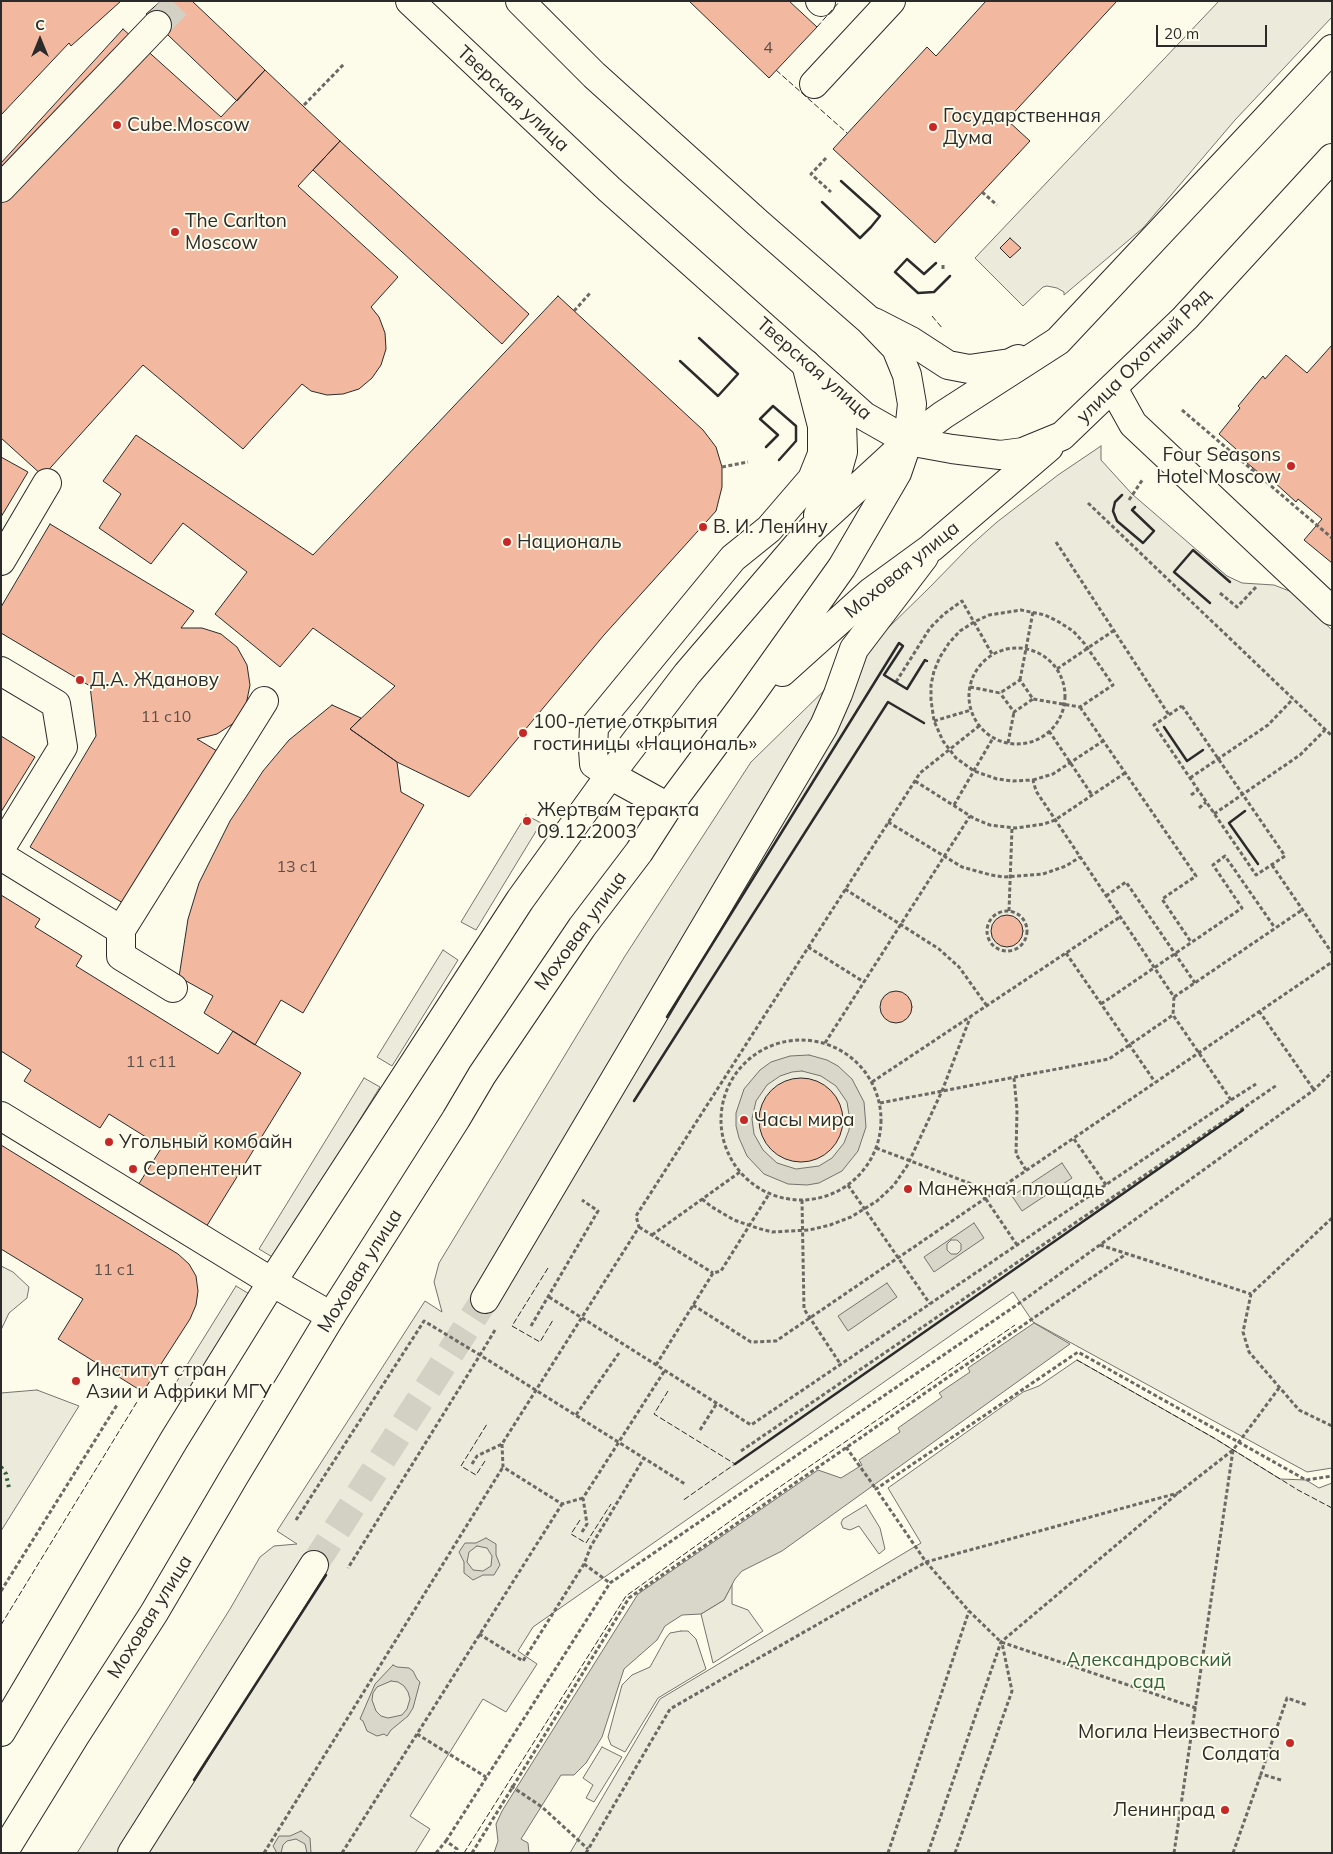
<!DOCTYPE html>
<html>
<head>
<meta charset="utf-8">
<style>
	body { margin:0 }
	#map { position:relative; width:1333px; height:1854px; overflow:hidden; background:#fdfbea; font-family:Mulish,sans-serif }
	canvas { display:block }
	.frame { position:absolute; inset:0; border:2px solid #2b2b2b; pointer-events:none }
	.north { position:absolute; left:15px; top:15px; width:50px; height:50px; -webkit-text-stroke:4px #fdfbea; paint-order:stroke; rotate:0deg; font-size:14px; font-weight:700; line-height:20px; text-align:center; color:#2b2b2b }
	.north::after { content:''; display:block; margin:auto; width:18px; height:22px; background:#2b2b2b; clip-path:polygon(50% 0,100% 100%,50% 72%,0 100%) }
	.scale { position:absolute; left:1156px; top:25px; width:111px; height:22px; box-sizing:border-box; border:2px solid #2b2b2b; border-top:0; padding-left:6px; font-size:15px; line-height:18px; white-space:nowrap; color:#2b2b2b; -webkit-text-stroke:4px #fdfbea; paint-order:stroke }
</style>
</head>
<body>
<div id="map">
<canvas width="1333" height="1854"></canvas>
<div class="frame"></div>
<div class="north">С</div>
<div class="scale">20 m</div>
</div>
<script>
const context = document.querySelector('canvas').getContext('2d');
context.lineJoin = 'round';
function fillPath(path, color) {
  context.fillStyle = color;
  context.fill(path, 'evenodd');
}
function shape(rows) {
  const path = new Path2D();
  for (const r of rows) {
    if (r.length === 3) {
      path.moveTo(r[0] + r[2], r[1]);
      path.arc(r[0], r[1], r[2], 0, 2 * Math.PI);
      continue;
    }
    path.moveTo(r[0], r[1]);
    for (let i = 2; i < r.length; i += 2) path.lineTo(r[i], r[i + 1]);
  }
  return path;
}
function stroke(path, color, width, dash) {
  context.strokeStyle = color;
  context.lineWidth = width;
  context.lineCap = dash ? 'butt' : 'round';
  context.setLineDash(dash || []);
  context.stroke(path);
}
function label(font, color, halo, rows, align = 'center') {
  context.font = font + ' Mulish,sans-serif';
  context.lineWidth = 4;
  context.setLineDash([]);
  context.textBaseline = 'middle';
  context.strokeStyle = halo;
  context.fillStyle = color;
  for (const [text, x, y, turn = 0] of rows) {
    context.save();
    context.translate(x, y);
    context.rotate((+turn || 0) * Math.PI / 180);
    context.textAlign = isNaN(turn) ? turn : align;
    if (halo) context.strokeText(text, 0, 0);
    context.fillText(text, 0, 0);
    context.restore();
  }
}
const green = shape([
	[526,815,541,823,476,930,461,922,526,815],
	[443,950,458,960,392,1066,377,1057,443,950],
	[364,1078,380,1087,274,1258,259,1249,364,1078],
	[1,1266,13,1272,29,1287,27,1298,9,1313,1,1330,1,1266],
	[236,1286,251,1295,184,1403,169,1394,236,1286],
	[1077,1360,1214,1438,1280,1479,1306,1480,1319,1488,1332,1483,1332,1853,570,1853,660,1699,921,1543,888,1488,1023,1392,1039,1386,1077,1360],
	[37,1390,79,1406,1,1531,1,1393,37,1390],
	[866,1505,880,1528,885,1549,879,1554,859,1526,850,1530,843,1528,841,1523,843,1519,866,1505],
	[732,1584,732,1604,748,1610,763,1631,713,1663,701,1614,724,1600,732,1584],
	[681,1631,688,1631,696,1639,706,1669,658,1698,625,1752,611,1745,608,1737,622,1685,632,1675,650,1667,666,1638,670,1633,681,1631],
	[602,1747,622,1757,594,1802,586,1798,593,1785,583,1778,602,1747]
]);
const parking = shape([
	[1219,1,1332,1,1332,17,1235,120,1143,228,1064,295,1064,292,1057,288,1047,286,1043,287,1023,306,975,258,1219,1],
	[1101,446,1101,460,1132,494,1227,576,1242,583,1274,585,1292,592,1332,630,1332,1468,1307,1472,1033,1322,1013,1292,533,1627,518,1651,537,1664,506,1712,483,1699,410,1816,430,1829,415,1853,77,1853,230,1609,260,1557,274,1546,297,1544,277,1531,425,1301,442,1312,434,1282,439,1263,625,956,751,762,929,588,970,546,997,522,1058,475,1101,446]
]);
const water = shape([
	[809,1055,827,1060,838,1066,852,1079,864,1102,866,1127,858,1151,842,1171,819,1183,807,1185,788,1184,764,1174,747,1156,739,1138,736,1126,736,1113,744,1089,760,1070,771,1062,790,1056,809,1055],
	[802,1071,821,1076,836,1086,847,1102,850,1121,849,1130,844,1143,832,1158,819,1166,796,1169,777,1163,763,1150,754,1134,752,1119,756,1101,767,1085,780,1076,792,1072,802,1071],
	[1062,1163,1072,1178,1022,1211,1012,1196,1062,1163],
	[974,1223,984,1238,934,1272,924,1257,974,1223],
	[951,1240,957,1240,961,1244,961,1250,957,1254,951,1254,947,1250,947,1244,951,1240],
	[887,1283,897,1297,848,1331,838,1316,887,1283],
	[1034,1323,1070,1344,782,1551,742,1571,735,1579,724,1600,701,1614,682,1615,665,1626,657,1640,624,1669,602,1737,586,1763,574,1775,561,1775,521,1839,528,1843,529,1853,494,1853,498,1841,496,1824,502,1811,638,1594,818,1470,841,1478,862,1465,859,1460,900,1432,898,1428,942,1397,939,1393,970,1372,968,1368,1034,1323],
	[486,1538,496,1544,496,1555,500,1565,494,1575,483,1575,473,1580,464,1573,464,1562,459,1552,465,1543,476,1543,486,1538],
	[477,1546,487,1548,492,1556,491,1566,483,1571,473,1570,467,1562,469,1552,477,1546],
	[393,1665,397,1667,409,1668,413,1671,417,1679,420,1682,413,1708,408,1716,391,1730,387,1736,384,1734,377,1736,367,1731,363,1721,360,1719,375,1684,393,1665],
	[391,1681,398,1682,404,1686,408,1692,410,1699,407,1709,402,1715,388,1718,381,1716,376,1711,372,1700,373,1693,377,1687,391,1681],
	[301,1831,310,1838,311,1853,307,1853,305,1844,296,1839,287,1841,283,1845,281,1853,277,1853,273,1846,279,1836,290,1836,301,1831]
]);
const building = shape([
	[1,1,121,1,71,46,69,43,1,115,1,1],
	[161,1,192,1,265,70,237,101,146,14,161,1],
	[689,1,789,1,817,27,769,78,689,1],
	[986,1,1117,1,1007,120,1030,141,935,243,833,149,927,47,936,56,986,1],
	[123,29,221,117,265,70,340,141,298,186,398,277,371,307,379,317,385,333,386,349,381,365,372,378,359,389,343,394,327,395,311,391,302,384,243,449,143,365,43,476,1,438,1,163,123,29],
	[340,141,529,314,502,344,313,170,340,141],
	[1010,238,1021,248,1010,258,1000,248,1010,238],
	[558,296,703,430,716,447,722,467,722,487,716,511,604,635,469,797,397,762,350,729,395,686,313,628,280,667,215,614,247,572,183,523,151,564,99,528,121,494,103,481,136,435,313,555,558,296],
	[1332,345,1332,563,1304,540,1322,519,1298,499,1296,502,1273,481,1271,483,1234,452,1236,449,1219,434,1240,408,1238,406,1263,376,1265,379,1286,355,1307,373,1332,345],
	[1,457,28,472,1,517,1,457],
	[50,524,194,611,181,628,202,628,221,634,237,647,247,665,250,685,246,705,234,723,217,734,197,739,217,751,123,903,30,847,96,736,90,686,1,633,1,607,50,524],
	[332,705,361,718,350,729,397,762,401,792,424,805,303,1013,281,1000,255,1045,204,1013,213,996,179,977,188,919,199,883,230,821,246,797,263,771,289,740,332,705],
	[1,736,35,757,1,812,1,736],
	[1,895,40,919,35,927,82,956,76,966,218,1054,233,1031,301,1073,203,1232,135,1190,162,1147,109,1114,100,1128,24,1081,31,1070,1,1051,1,895],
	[1007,931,16],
	[896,1007,16],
	[801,1120,42],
	[1,1145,178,1254,189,1264,196,1276,198,1291,196,1305,190,1319,143,1392,58,1339,83,1299,1,1249,1,1145]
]);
const minorTunnel = shape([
	[157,25,180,1],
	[314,1565,485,1299]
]);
const path = shape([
	[304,105,344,64],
	[826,158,811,174,831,192],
	[982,192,997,205],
	[943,269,943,263],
	[574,311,591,292],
	[1182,410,1332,538],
	[722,467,748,462],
	[1129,500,1143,479],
	[1088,503,1332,736],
	[1056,542,1169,715],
	[1220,593,1237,607,1257,586],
	[1017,696,48],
	[1057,669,1113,631],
	[1020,680,1033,612],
	[896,682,930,628,944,614,962,601,992,654],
	[970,687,1000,693,1020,680,1033,699,1014,712,1000,693],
	[1182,706,1285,856,1256,875,1154,725,1182,706],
	[1080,707,1196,876,1162,899,1191,942],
	[934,721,971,710],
	[1049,731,1092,795],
	[1008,743,1014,712],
	[1190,778,1268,725,1293,699],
	[1033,780,1053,774,1103,741],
	[915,781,975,819,990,825,1016,828,1044,824,1055,820,1125,773],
	[1191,795,1198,790],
	[954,805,993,738],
	[1199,808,1206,802],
	[1214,814,1300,755,1325,730],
	[888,822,962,867,991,875,1004,877,1043,874,1066,866,1080,857],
	[1272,865,1332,953],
	[845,889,939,949,959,967,987,1006],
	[1106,896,1126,882,1195,983],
	[1007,931,20],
	[1009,911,1012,828],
	[808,947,864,982],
	[1066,953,1155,1082],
	[1174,997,1302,910],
	[1101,1004,1242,908,1213,865,1225,856,1275,928],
	[1259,1011,1314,1090],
	[801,1120,80],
	[825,1043,970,816],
	[1014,1078,1017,1110,1016,1154,1026,1170],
	[872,1082,1120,917],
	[1231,1100,1256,1084],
	[880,1103,1109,1059,1173,1015],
	[1074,1139,1106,1185],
	[876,1148,977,1186,1017,1245],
	[848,1185,930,1304],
	[702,1199,712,1207,734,1220,757,1228,772,1232,809,1230,830,1225,851,1217,877,1201,894,1185,907,1166,942,1091,970,1018],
	[802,1200,804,1309,841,1365],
	[1332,1218,1251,1294,1243,1332,1249,1352,1299,1410,1332,1426],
	[639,1227,713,1273],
	[652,1235,740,1172],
	[1100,1245,1251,1294],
	[549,1297,751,1425,1231,1100,1173,1015,1174,997,1036,791,1033,780,1013,781,997,779,974,771,956,758,943,741,934,721,931,700,931,685,934,671,940,657,949,643,960,631,974,622,989,615,1021,610,1045,615,1059,622,1073,631,1084,643,1113,685,1080,707,1033,699],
	[693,1305,751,1342,776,1341,1332,962],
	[531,1326,598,1211,582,1200],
	[495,1330,480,1355,685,1484],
	[656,1365,713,1273,721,1271,769,1194],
	[576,1415,619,1353],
	[700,1430,717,1403],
	[502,1444,503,1467,562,1504,583,1498],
	[846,1447,876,1489],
	[741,1451,1277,1085],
	[472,1464,477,1456,502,1444,639,1227,636,1216,920,773,979,726],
	[296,1520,424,1321,480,1355,348,1568],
	[582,1532,587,1524,583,1498,665,1370],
	[584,1564,610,1583],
	[1,1591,117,1405],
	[479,1634,523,1661,584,1564,591,1546,644,1458],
	[1196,1708,1001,1642,969,1611,926,1562,876,1489,1078,1352,1306,1480,1332,1476],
	[417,1734,486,1777],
	[1281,1780,1261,1774,1287,1698,1307,1705],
	[511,1786,542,1807,588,1849],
	[446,1841,610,1583,1021,1302,1314,1090,1332,1072],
	[264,1853,503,1467],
	[342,1853,562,1504],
	[436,1853,446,1841,457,1849,455,1853],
	[472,1853,629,1598,1126,1254],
	[586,1853,670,1709,926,1562,1178,1493],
	[888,1853,969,1611],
	[928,1853,1001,1642,1178,1493,1233,1450,1279,1388],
	[955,1853,1012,1691,1002,1643],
	[1174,1853,1233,1450],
	[1233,1853,1261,1774]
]);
const minor = shape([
	[820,1,821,2],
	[814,84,891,1],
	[1,188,157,25],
	[874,322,911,341,948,365,969,369,1010,363,1018,359],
	[1113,388,1133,424,1332,611],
	[818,515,831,494,843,452,842,423,829,385],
	[1,561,47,483],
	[1,671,56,704,63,747,1,848],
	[668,807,610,775,594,764,593,749,594,727,733,558,769,529,812,479,822,454,822,426,806,364],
	[1,856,121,930,121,956,173,988],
	[121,930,264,701],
	[1,1116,272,1282,331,1316],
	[485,1299,824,726,838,694,854,649,924,557],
	[1,1732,174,1440,272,1282,520,900,610,775,687,674,807,534,908,441,943,415,1058,341,1332,49],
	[132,1853,314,1565]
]);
const major = shape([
	[410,1,609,189,864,416,908,441,952,449,1000,455,1023,452,1062,436,1185,318,1332,158],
	[782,672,872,591,931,548,1049,447],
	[3,1853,75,1736,154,1613,235,1475,331,1316,456,1119,482,1075,582,927,639,852,668,807,743,706,842,567,897,473,908,441,912,404,907,375,896,348,870,321,758,223,594,75,520,1]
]);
const hedge = shape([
	[1,1467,6,1474,9,1488]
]);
const fence = shape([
	[817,27,840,1],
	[776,70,847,133],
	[932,316,943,329],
	[548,1268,512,1326,540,1342,553,1320],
	[1077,1360,1214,1438,1298,1490,1332,1508],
	[668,1391,654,1414,735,1464,682,1501],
	[485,1461,476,1475,461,1466,487,1424],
	[580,1520,571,1534,586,1543,611,1504],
	[1,1625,143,1392],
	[464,1853,626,1596,736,1517,1015,1325]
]);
const wall = shape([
	[822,202,860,238,871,227,880,216,841,181],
	[936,263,924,274,907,259,895,272,918,293,934,292,950,276],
	[680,361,718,396,738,374,699,338],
	[766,447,778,435,760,419,773,406,796,426,796,441,779,460],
	[1122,495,1115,502,1113,511,1117,521,1143,543,1154,531,1132,510,1135,507],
	[1210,603,1174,572,1193,550,1230,582],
	[1164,727,1187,761,1203,750],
	[1245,811,1229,823,1258,864],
	[667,1017,899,643,903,646,884,675,907,689,925,660,927,661],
	[634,1101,888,702,924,723],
	[735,1464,1243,1110],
	[194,1780,326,1575]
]);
const markers = [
	[117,125,5,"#c62828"],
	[933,127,5,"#c62828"],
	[175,232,5,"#c62828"],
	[1291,466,5,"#c62828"],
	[703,527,5,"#c62828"],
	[507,542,5,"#c62828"],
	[80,680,5,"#c62828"],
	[523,733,5,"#c62828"],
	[527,821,5,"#c62828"],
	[744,1120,5,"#c62828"],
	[109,1142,5,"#c62828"],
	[133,1169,5,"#c62828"],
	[908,1189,5,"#c62828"],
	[76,1381,5,"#c62828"],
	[1290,1743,5,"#c62828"],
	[1225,1810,5,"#c62828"]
];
const numberNames = [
	["4",768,48],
	["11 с10",166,717],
	["13 с1",297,867],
	["11 с11",151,1062],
	["11 с1",114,1270]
];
const streetNames = [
	["Тверская улица",513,99,43],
	["улица Охотный Ряд",1144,356,-45],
	["Тверская улица",814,369,41],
	["Моховая улица",902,570,-39],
	["Моховая улица",581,931,-54],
	["Моховая улица",360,1271,-58],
	["Моховая улица",150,1617,-58]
];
const poiNames = [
	["Государственная",943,116],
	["Дума",943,138],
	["Cube.Moscow",127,125],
	["The Carlton",185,221],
	["Moscow",185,243],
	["Four Seasons",1281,455,"right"],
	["Hotel Moscow",1281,477,"right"],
	["В. И. Ленину",713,527],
	["Националь",517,542],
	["Д.А. Жданову",90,680],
	["100-летие открытия",533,722],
	["гостиницы «Националь»",533,744],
	["Жертвам теракта",537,810],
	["09.12.2003",537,832],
	["Часы мира",754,1120],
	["Угольный комбайн",119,1142],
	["Серпентенит",143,1169],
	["Манежная площадь",918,1189],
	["Институт стран",86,1370],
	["Азии и Африки МГУ",86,1392],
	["Могила Неизвестного",1280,1732,"right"],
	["Солдата",1280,1754,"right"],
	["Ленинград",1215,1810,"right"]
];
const parkNames = [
	["Александровский",1149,1660],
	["сад",1149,1682]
];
fillPath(green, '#ecebdb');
stroke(green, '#74746e', 1);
fillPath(parking, '#eceadb');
stroke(parking, '#74746e', 1);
fillPath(water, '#d8d7c9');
stroke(water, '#74746e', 1);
fillPath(building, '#f2b8a0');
stroke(building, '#2b2b2b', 1);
stroke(minorTunnel, '#d3d1c4', 28, [28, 14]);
stroke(minor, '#2b2b2b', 30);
stroke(major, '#2b2b2b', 30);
stroke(path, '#6a6964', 3, [4, 2.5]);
stroke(minor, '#fdfbea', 28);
stroke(major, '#fdfbea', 28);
stroke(hedge, '#34623c', 4, [2.5, 4]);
stroke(fence, '#2b2b2b', 1, [6, 2.5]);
stroke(wall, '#2b2b2b', 2.5);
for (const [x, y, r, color] of markers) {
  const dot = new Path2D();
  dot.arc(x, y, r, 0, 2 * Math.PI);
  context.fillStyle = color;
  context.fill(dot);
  stroke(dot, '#fdfbea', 2);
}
label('16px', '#5d4e48', null, numberNames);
label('19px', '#2b2b2b', '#fdfbea', streetNames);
label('19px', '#2b2b2b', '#fdfbea', poiNames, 'left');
label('19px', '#34623c', '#fdfbea', parkNames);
</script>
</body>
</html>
